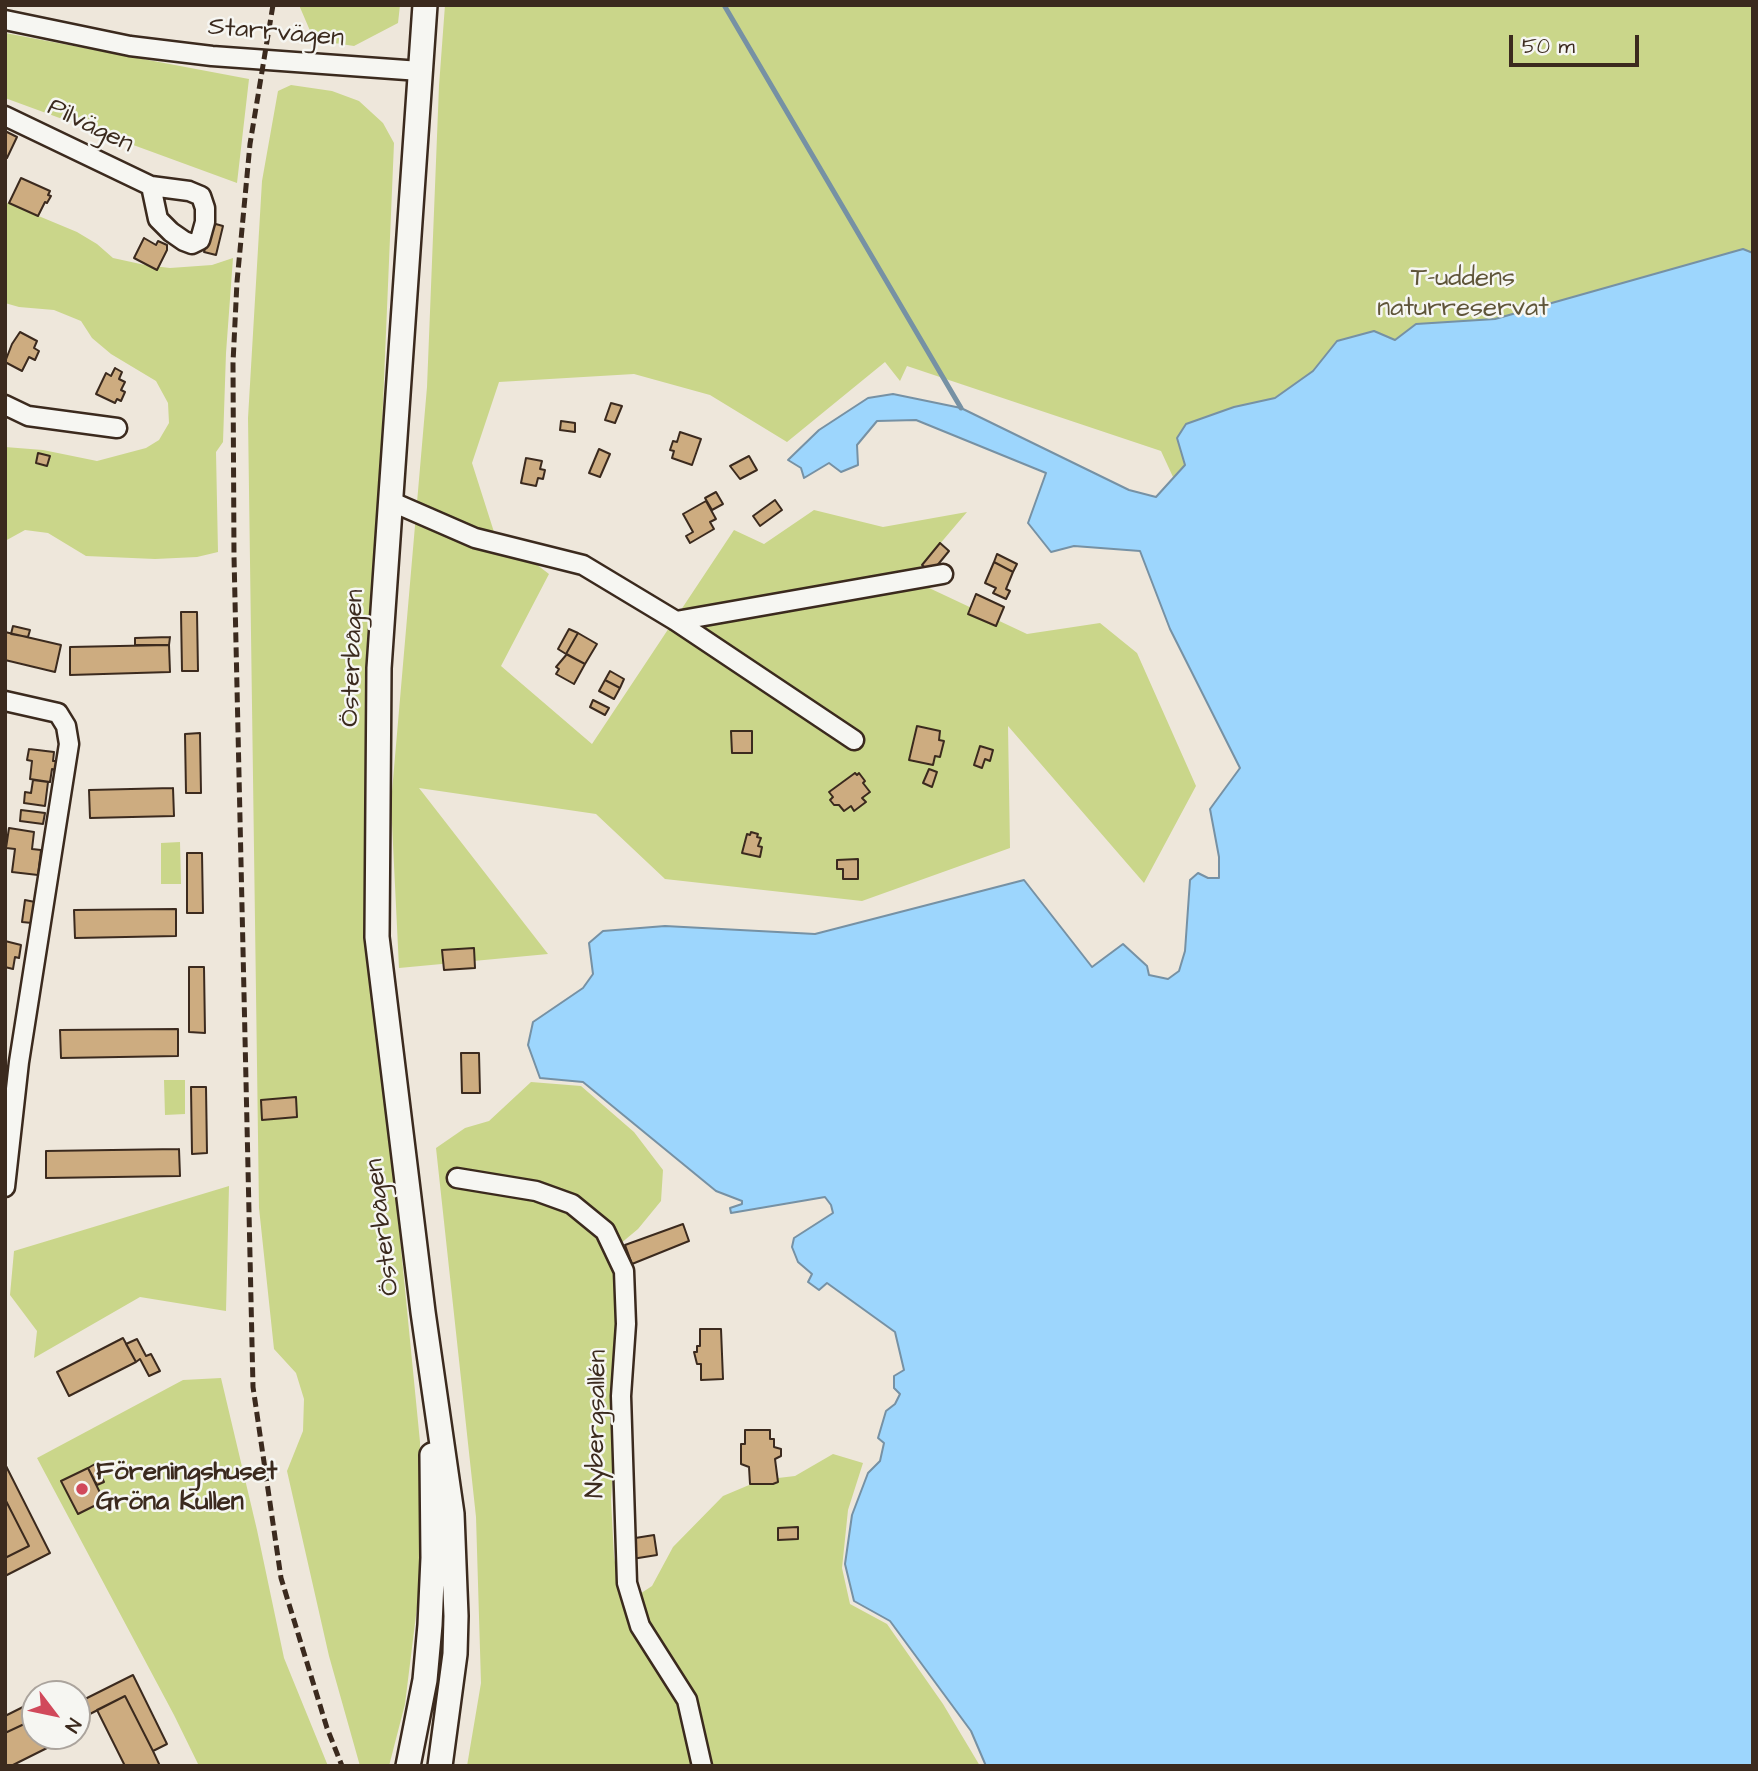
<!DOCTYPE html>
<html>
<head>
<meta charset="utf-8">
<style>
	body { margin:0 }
	#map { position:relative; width:1758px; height:1771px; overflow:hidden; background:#eee7db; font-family:"Architects Daughter",sans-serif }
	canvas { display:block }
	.frame { position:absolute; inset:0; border:7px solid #3b2a1e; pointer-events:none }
	.north { position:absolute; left:21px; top:1680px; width:70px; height:70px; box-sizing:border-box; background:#f6f6f2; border:2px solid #aba49d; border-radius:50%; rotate:122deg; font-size:19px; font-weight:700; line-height:28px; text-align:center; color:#3b2a1e }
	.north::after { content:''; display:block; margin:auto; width:24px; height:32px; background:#d1495b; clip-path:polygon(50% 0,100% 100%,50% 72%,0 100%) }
	.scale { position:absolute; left:1509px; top:35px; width:130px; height:32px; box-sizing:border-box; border:4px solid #3b2a1e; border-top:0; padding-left:9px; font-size:21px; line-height:24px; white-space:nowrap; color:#3b2a1e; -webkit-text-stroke:5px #f6f6f2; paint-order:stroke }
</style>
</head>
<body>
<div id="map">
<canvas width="1758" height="1771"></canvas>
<div class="frame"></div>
<div class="north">N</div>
<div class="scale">50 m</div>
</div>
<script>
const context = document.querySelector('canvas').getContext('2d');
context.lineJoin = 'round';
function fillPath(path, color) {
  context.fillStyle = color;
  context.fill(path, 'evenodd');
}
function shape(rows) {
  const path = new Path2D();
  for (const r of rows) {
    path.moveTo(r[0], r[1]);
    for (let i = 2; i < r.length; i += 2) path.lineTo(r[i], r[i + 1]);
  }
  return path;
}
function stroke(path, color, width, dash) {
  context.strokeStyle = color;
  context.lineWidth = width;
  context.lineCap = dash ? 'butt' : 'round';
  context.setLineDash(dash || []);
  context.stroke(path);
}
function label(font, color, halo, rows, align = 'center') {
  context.font = font + ' "Architects Daughter",sans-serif';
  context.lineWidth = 5;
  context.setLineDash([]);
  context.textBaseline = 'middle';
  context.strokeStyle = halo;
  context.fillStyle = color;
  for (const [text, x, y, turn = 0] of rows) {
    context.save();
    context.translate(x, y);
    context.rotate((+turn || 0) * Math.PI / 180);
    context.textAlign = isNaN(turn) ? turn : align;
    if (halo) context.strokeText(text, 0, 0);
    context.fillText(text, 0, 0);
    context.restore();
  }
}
const green = shape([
	[299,5,400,5,398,23,354,46,314,40],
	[445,5,1753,5,1753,656,1198,531,1161,451,907,366,900,381,885,362,787,442,710,395,634,374,499,382,472,463,494,532,549,574,501,666,592,744,734,530,764,544,814,510,883,527,967,512,910,579,1027,634,1100,623,1137,653,1196,786,1144,883,1008,726,1010,848,862,901,665,879,596,814,419,788,548,954,399,968,391,803,427,387,439,86],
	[5,33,249,79,237,183,5,98],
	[291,85,332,91,359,101,383,123,394,143,382,427,365,943,392,1157,420,1442,421,1575,405,1704,389,1766,360,1766,329,1656,287,1471,303,1431,304,1399,296,1373,274,1349,259,1208,248,418,262,181,278,91],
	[5,202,77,232,97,244,113,258,145,265,170,268,212,265,233,258,226,353,223,442,216,452,218,552,197,557,155,559,86,556,48,533,25,530,5,541,5,447,43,450,97,461,146,448,159,440,169,423,168,403,156,381,111,354,92,338,81,321,54,310,19,307,5,303],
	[180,842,181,884,161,884,161,843],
	[164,1080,185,1080,185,1114,165,1115],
	[531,1082,581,1086,634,1132,663,1170,661,1201,638,1229,608,1254,618,1278,619,1324,613,1386,614,1448,611,1500,614,1557,623,1605,652,1586,673,1547,723,1496,761,1480,795,1476,833,1454,863,1463,848,1510,842,1568,850,1604,887,1624,943,1704,980,1766,467,1766,481,1683,476,1517,436,1148,465,1128,489,1121],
	[229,1186,226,1311,140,1297,34,1358,37,1331,10,1295,14,1251],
	[221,1378,257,1530,284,1658,328,1766,199,1766,174,1715,37,1458,183,1380]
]);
const water = shape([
	[1743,249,1753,253,1753,1766,986,1766,971,1731,890,1621,854,1601,845,1564,852,1515,868,1473,880,1461,884,1443,878,1438,886,1411,895,1404,900,1394,894,1388,894,1376,904,1370,895,1332,827,1283,819,1290,808,1282,812,1274,798,1262,792,1247,794,1238,833,1213,831,1205,825,1197,731,1213,730,1208,742,1204,742,1201,716,1191,583,1082,540,1078,528,1045,533,1022,583,988,593,974,589,943,603,931,665,926,815,934,1024,880,1092,967,1123,944,1147,966,1149,975,1168,979,1179,971,1185,951,1190,880,1198,873,1208,878,1219,878,1219,857,1210,809,1240,768,1170,629,1140,551,1074,546,1051,552,1028,523,1046,473,916,420,877,421,857,445,858,465,841,472,829,463,804,478,801,468,788,460,819,430,868,398,893,394,961,408,1129,490,1156,497,1185,465,1177,438,1186,424,1234,407,1275,398,1313,371,1337,341,1374,331,1395,340,1416,324,1495,319,1743,249]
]);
const stream = shape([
	[724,5,961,408]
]);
const building = shape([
	[5,131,17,137,7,158,5,157,5,131],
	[21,178,50,191,48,195,51,196,47,203,45,202,38,216,9,203,21,178],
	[212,223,223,226,216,255,204,252,212,223],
	[144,238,156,245,158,241,167,245,167,250,157,270,134,258,144,238],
	[20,332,37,341,34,348,39,351,35,360,29,357,22,371,5,362,12,344,20,332],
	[115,368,122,372,119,379,125,382,121,390,125,392,121,401,117,399,115,403,96,394,106,373,111,376,115,368],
	[611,403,622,406,615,423,605,420,611,403],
	[561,421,575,423,575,432,560,430,561,421],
	[680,432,701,439,692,465,672,458,674,451,670,450,673,441,677,442,680,432],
	[599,449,610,454,600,477,589,473,599,449],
	[38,453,50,456,47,466,36,463,38,453],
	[749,456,757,470,740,479,730,466,749,456],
	[526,458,542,461,540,469,545,470,543,479,538,478,536,486,521,483,526,458],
	[716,492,723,504,712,510,705,498,716,492],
	[775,500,782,510,760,526,753,516,775,500],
	[706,501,716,519,710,522,714,529,690,543,686,536,693,532,683,514,706,501],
	[940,543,949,551,931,573,922,565,940,543],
	[997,554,1017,564,1013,572,994,562,997,554],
	[994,562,1013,572,1006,589,1010,591,1006,599,993,593,996,588,985,583,994,562],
	[976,594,1004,607,996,626,968,614,976,594],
	[181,612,197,612,198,671,182,671,181,612],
	[13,626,30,630,28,637,11,634,13,626],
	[569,629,578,633,566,654,558,649,569,629],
	[5,632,61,645,55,672,5,660,5,632],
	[578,633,597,644,585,664,566,654,578,633],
	[170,637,169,645,135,645,135,638,170,637],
	[169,645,170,672,70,675,70,647,169,645],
	[567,654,585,664,574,684,556,674,559,669,556,667,567,654],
	[610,671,624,679,620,688,605,680,610,671],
	[605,680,620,688,614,699,599,691,605,680],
	[593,700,609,708,605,715,590,707,593,700],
	[917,726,940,731,939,740,944,741,940,757,935,756,933,765,909,760,917,726],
	[731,731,752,731,752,753,732,753,731,731],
	[200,733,201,793,186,793,185,734,200,733],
	[980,746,993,750,990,761,985,759,982,768,974,765,980,746],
	[29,749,54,752,53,761,57,761,56,770,52,769,50,782,30,779,32,761,27,760,29,749],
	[929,769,937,772,932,787,923,783,929,769],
	[855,773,857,775,859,773,865,781,863,783,870,792,862,798,866,802,854,811,851,806,844,811,839,805,834,805,830,800,833,797,829,792,855,773],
	[33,780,48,782,45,806,24,803,25,792,31,793,33,780],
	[173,788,174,816,90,818,89,790,173,788],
	[21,810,45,813,43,824,20,821,21,810],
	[9,828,34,832,32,849,41,850,38,875,12,872,15,849,6,848,9,828],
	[751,832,758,834,757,837,761,838,758,846,762,847,760,857,742,853,747,834,750,835,751,832],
	[187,853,202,853,203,913,187,913,187,853],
	[858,859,858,879,843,879,843,869,837,869,837,860,858,859],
	[25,900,35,902,32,923,22,922,25,900],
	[176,909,176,936,75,938,74,910,176,909],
	[5,941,21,945,19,958,15,957,13,969,5,967,5,941],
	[474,948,475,968,444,970,442,950,474,948],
	[189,967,204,967,205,1033,189,1032,189,967],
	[178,1029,178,1056,61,1058,60,1030,178,1029],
	[461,1053,479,1053,480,1093,462,1093,461,1053],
	[191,1087,206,1087,207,1153,192,1154,191,1087],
	[296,1097,297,1117,262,1120,261,1100,296,1097],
	[179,1149,180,1176,46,1178,46,1151,179,1149],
	[683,1224,689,1241,632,1264,625,1245,683,1224],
	[700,1329,721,1329,723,1379,701,1380,701,1364,697,1364,694,1352,697,1352,697,1346,700,1346,700,1329],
	[123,1338,136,1362,69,1396,57,1372,123,1338],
	[137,1339,146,1356,151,1354,160,1371,149,1376,140,1359,136,1362,126,1344,137,1339],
	[745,1430,770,1430,770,1439,774,1439,774,1447,781,1449,781,1456,775,1459,778,1482,773,1484,750,1484,749,1467,741,1464,741,1444,745,1444,745,1430],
	[5,1464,50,1553,5,1576,5,1558,29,1546,5,1499,5,1464],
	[95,1464,104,1482,97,1485,88,1468,95,1464],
	[88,1468,104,1501,78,1514,61,1481,88,1468],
	[5,1499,29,1546,5,1558,5,1499],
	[798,1527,798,1539,778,1540,778,1528,798,1527],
	[654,1535,657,1555,632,1559,629,1539,654,1535],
	[133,1675,167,1744,153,1751,125,1696,86,1716,79,1702,133,1675],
	[125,1696,153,1751,160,1766,125,1766,97,1710,125,1696],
	[35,1701,35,1719,5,1733,5,1716,35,1701],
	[35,1719,35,1736,71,1736,11,1766,5,1766,5,1733,35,1719]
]);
const minor = shape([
	[5,20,130,46,212,56,420,71],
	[5,116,151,186,189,191,201,196,205,208,205,222,200,240,192,244,184,241,171,232,158,219,151,186],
	[5,405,28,416,117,428],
	[390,501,475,538,583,565,676,621,854,740],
	[676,621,943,574],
	[5,701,58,713,66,726,69,744,19,1062,5,1187],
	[457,1178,536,1191,572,1204,605,1231,624,1271,626,1324,621,1396,627,1583,640,1626,687,1700,702,1766]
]);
const major = shape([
	[425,5,379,668,377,937,423,1312,452,1514,456,1616,455,1654,440,1766],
	[408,1766,425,1680,430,1625,433,1558,432,1455]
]);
const rail = shape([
	[273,5,250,144,237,282,233,363,234,556,253,1387,281,1578,327,1728,342,1766]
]);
const markers = [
	[82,1489,7,"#d1495b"]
];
const streetNames = [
	["Starrvägen",276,34,5],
	["Pilvägen",90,127,26],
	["Österbågen",354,658,-88],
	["Österbågen",384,1227,-97],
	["Nybergsallén",598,1424,-89]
];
const parkNames = [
	["T-uddens",1463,280],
	["naturreservat",1463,310]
];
const poiNames = [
	["Föreningshuset",96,1474],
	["Gröna Kullen",96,1504]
];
fillPath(green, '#cad68a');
fillPath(water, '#9dd6fd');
stroke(water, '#7691a4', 2);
stroke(stream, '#7691a4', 5);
fillPath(building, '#cdac80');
stroke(building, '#3b2a1e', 2);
stroke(minor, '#3b2a1e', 23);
stroke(major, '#3b2a1e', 28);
stroke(minor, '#f6f6f2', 18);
stroke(major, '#f6f6f2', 23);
stroke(rail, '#3b2a1e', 5, [10, 5]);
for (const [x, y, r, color] of markers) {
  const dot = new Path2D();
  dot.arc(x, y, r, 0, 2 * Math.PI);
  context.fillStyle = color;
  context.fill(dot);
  stroke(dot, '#f6f6f2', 2.5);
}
label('26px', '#3b2a1e', '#f6f6f2', streetNames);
label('26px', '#5f5539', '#f6f6f2', parkNames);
label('bold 26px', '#3b2a1e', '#f6f6f2', poiNames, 'left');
</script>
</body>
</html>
